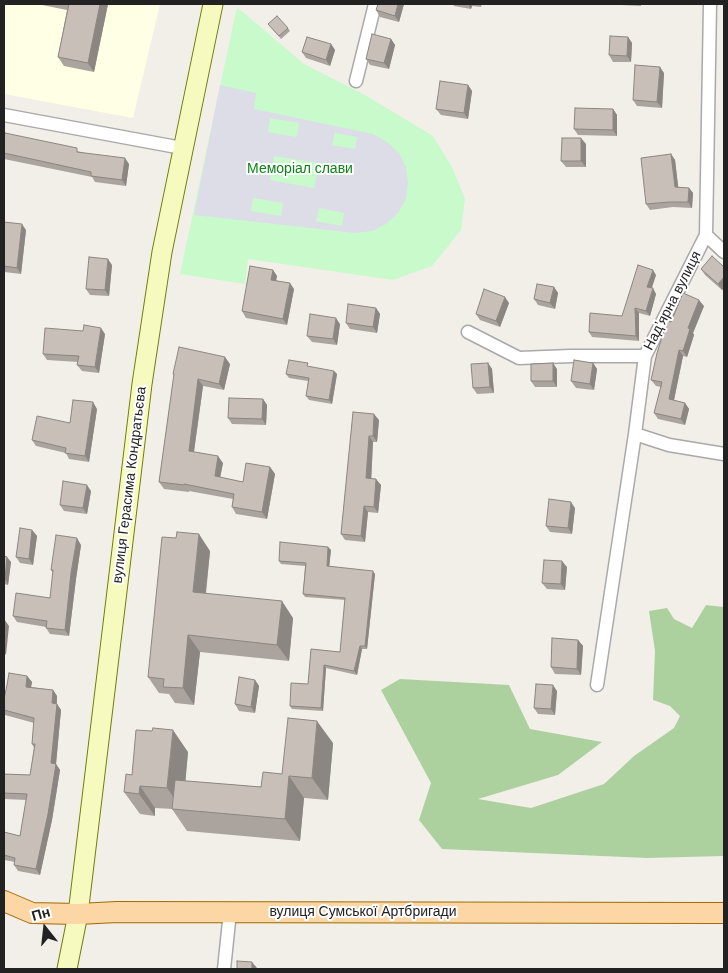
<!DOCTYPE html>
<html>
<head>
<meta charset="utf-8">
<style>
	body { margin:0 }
	#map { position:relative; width:728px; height:973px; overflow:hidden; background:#f2efe9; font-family:"DM Sans",sans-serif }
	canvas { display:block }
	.frame { position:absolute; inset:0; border:5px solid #222; pointer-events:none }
	.north { position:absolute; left:20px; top:903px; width:50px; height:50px; -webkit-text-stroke:4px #fff; paint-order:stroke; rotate:344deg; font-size:14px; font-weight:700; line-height:20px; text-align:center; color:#222 }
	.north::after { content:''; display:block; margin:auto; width:18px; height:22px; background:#222; clip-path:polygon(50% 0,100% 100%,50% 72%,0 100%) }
</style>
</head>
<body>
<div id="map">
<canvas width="728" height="973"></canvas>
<div class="frame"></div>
<div class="north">Пн</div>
</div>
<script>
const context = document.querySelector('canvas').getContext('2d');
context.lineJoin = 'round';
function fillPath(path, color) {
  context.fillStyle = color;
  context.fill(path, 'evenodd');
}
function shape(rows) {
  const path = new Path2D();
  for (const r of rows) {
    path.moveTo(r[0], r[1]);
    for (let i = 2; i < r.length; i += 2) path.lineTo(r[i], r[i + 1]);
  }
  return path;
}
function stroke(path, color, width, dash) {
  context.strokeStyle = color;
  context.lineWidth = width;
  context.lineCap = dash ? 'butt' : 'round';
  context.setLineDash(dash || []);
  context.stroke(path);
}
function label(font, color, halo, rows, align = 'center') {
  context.font = font + ' "DM Sans",sans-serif';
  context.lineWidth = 4;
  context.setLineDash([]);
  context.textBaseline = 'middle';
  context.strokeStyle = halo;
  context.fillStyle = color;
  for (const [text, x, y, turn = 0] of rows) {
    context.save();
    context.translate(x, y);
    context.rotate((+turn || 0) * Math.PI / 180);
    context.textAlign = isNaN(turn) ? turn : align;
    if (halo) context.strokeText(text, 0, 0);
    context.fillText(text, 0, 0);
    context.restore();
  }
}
const education = shape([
	[4,4,160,4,133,118,4,94]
]);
const forest = shape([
	[706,605,724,607,724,856,647,858,442,849,419,820,431,783,381,690,400,679,509,685,530,729,602,742,558,775,478,799,531,808,604,784,634,756,674,728,680,716,670,706,653,700,655,651,649,611,667,608,674,619,692,628]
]);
const park = shape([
	[237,7,304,64,365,95,433,136,452,167,465,199,461,230,432,266,393,280,248,259,245,284,180,274]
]);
const plaza = shape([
	[220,85,256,93,254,109,373,134,387,142,399,153,406,167,408,183,406,199,398,213,386,224,372,231,355,233,194,215],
	[270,118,299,123,297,137,268,132],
	[335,133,357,137,355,149,332,145],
	[274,156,319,163,314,188,270,180],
	[253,198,283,203,281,216,251,211],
	[319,208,344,213,342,226,316,221]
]);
const street = shape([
	[356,81,375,4],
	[4,115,182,148],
	[706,235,724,252],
	[468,332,519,358,571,356,645,356],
	[635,434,669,445,724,454],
	[597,685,635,434,645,356,706,235,710,4],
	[224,969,230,912]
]);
const secondary = shape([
	[67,969,78,914,142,384,162,252,213,4]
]);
const primary = shape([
	[4,901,32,913,78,914,117,912,724,913]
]);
const wall = shape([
	[37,4,108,4,94,72,64,66,58,57,67,10],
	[404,4,399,22,380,17,376,10],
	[453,4,482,4,481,7,472,6,471,9,454,6],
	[601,4,641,4,641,6],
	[268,24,288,28,290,31,281,39],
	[628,37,632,43,631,62,613,62,609,55],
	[391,39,395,45,389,69,370,65,366,59],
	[331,44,335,50,330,66,306,58,302,52],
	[664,73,662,108,637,106,633,100],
	[468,85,472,91,468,119,441,115,436,109],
	[613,109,617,115,617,136,578,135,574,129],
	[4,136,81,152,129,164,126,186,95,182,92,177,4,159],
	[586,144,586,167,566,167,561,161],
	[671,154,675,160,678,187,689,188,693,193,692,208,673,207,650,210,646,204],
	[4,222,26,230,21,274,4,272],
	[112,265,109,296,90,295,86,289],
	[724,267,724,288,722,290,705,275,701,269],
	[273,270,277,276,276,280,294,289,287,325,246,318,242,311],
	[656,275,652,288,656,294,650,316,639,313,639,341,592,337,589,332,622,316],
	[554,287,558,293,555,309,538,305,534,299],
	[509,303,500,327,480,320,476,314],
	[704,306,693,333,694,335,687,357,683,356,674,400,685,403,689,409,685,425,658,419,654,413,661,387,656,386,651,380,671,322],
	[376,308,380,314,377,333,350,329,346,323],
	[340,324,337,345,312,342,307,336],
	[105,334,99,373,82,371,77,365,78,362,47,360,43,354],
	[488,363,492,369,494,393,477,394,473,388],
	[593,363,597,369,594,390,576,388,571,381],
	[230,364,224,390,203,386,194,452,223,463,220,478,243,482,270,467,275,474,267,519,236,514,232,507,233,499,189,491,189,492,164,489,159,482,174,375,173,374],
	[557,369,557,387,535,387,531,381],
	[334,371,337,374,332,404,309,400,306,396,308,381,289,378,286,374],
	[263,399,267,405,266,425,232,424,228,418],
	[97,409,89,462,69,459,66,453,36,446,32,440,70,423],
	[353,412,379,420,377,442,373,442,371,479,381,485,378,513,368,512,365,542,345,540,341,534],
	[91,491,87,514,64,511,60,505],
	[575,508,572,534,550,532,546,526],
	[32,530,37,536,33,565,20,563,16,557],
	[81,545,76,579,69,636,50,634,46,628,46,627,17,622,13,616,50,598,53,573,51,570],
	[328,547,331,550,329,566,375,574,367,649,362,649,357,675,326,668,323,711,292,709,290,706,308,684,311,649,340,652,345,600,305,597,303,594,305,566,281,564,279,561],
	[210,551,206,594,293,618,289,661,200,652,194,705,175,703,169,694,159,693,148,677],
	[4,556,11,562,8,585,4,584],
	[567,567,565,590,547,589,542,583],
	[578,640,583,646,581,675,555,674,551,667],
	[27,676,32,682,31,687,53,690,57,696,57,704,61,710,56,764,60,770,52,820,40,875,18,871,14,865,15,862,4,860,4,832,20,836,26,800,4,799,4,774,30,775,34,748,32,744,34,723,5,715,4,713,4,699],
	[255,680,259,686,255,713,239,711,235,704],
	[557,691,555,715,538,714,534,708],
	[333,743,328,800,304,798,300,841,187,831,172,809,155,808,155,816,140,814,124,792,132,775,188,752,185,781,261,787]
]);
const shadedWall = shape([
	[100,4,108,4,94,72,88,63],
	[398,4,404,4,399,22,395,16],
	[468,4,471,4,472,6,471,9],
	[628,37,632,43,631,62,627,56],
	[391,39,395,45,389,69,384,63],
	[331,44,335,50,330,66,326,60],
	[660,67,664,73,662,108,657,102],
	[468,85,472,91,468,119,464,113],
	[613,109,617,115,617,136,613,130],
	[581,138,586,144,586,167,581,161],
	[671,154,675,160,679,193,675,187],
	[125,158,129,164,126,186,122,180],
	[689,188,693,193,692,208,688,202],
	[22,224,26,230,21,274,17,268],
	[108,259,112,265,109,296,105,290],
	[273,270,277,276,275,286,271,280],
	[653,270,656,275,650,292,647,287],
	[724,277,724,288,722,290,718,284],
	[290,283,294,289,287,325,283,319],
	[554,287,558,293,555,309,550,303],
	[653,288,656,294,650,316,646,311],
	[505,297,509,303,500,327,496,321],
	[699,300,704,306,693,333,694,335,687,357,683,351,688,328],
	[376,308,380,314,377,333,373,327],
	[635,308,639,313,639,341,636,336],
	[336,318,340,324,337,345,333,339],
	[101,328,105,334,99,373,95,367],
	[679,350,683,356,673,405,669,399],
	[225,357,230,364,224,390,219,384],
	[488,363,492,369,494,393,490,387],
	[553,363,557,369,557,387,553,381],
	[593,363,597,369,594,390,590,384],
	[334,371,337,374,332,404,329,400],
	[198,379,203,386,193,458,189,451],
	[263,399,267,405,266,425,262,419],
	[93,402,97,409,89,462,85,456],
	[685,403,689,409,685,425,681,419],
	[374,414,379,420,377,442,373,436],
	[369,436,373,442,371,484,366,478],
	[218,456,223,463,219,483,215,476],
	[270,467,275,474,267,519,262,512],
	[376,479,381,485,378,513,374,507],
	[87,485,91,491,87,514,83,508],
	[571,502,575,508,572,534,568,528],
	[364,506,368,512,365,542,361,536],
	[32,530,37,536,33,565,29,559],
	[199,534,210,551,204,609,193,592],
	[77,538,81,545,76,579,69,636,65,630,71,573],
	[328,547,331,550,329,569,327,566],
	[7,557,11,562,8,585,5,579],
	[562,561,567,567,565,590,561,584],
	[373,571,375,574,367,649,365,646],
	[282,601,293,618,289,661,277,645],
	[4,619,9,626,6,655,4,652],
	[188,635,200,652,194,705,183,688],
	[578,640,583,646,581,675,577,669],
	[360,646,362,649,357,675,354,671],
	[324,665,326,668,323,711,321,708],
	[27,676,32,682,30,693,26,687],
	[255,680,259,686,255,713,251,707],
	[553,685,557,691,555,715,551,709],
	[53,690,57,696,56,709,52,703],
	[57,704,61,710,56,764,60,770,52,820,40,875,36,869,51,763],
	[317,721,333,743,328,800,312,778],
	[173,730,188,752,183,810,167,788],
	[289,776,304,798,300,841,285,819],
	[140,786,155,808,155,816,139,794],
	[252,962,257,968,257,969,252,969]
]);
const building = shape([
	[69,4,100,4,88,63,58,57,69,4],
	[378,4,398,4,395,16,376,10,378,4],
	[277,16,288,28,279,36,268,24,277,16],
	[372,34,391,39,384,63,366,59,372,34],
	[610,36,628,37,627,56,609,55,610,36],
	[307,37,331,44,326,60,302,52,307,37],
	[635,65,660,67,657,102,633,100,635,65],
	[440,81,468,85,464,113,436,109,440,81],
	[575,108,613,109,613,130,574,129,575,108],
	[5,133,77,148,77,152,125,158,122,180,91,176,91,172,4,153,4,136,5,133],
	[562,138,581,138,581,161,561,161,562,138],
	[671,154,675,187,689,188,688,202,669,202,646,204,641,158,671,154],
	[4,222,22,224,17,268,4,266,4,222],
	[712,256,724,267,724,277,718,284,701,269,712,256],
	[89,257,108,259,105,290,86,289,89,257],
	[638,265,653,270,647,287,653,288,646,311,635,308,636,336,589,332,590,313,622,316,638,265],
	[250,266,273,270,271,280,290,283,283,319,242,311,250,266],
	[537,284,554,287,550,303,534,299,537,284],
	[484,289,505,297,496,321,476,314,484,289],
	[683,293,699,300,688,328,690,329,683,351,679,350,669,399,685,403,681,419,654,413,662,382,651,380,657,353,667,321,671,322,683,293],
	[348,304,376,308,373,327,346,323,348,304],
	[310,314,336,318,333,339,307,336,310,314],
	[84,325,101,328,95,367,77,365,79,356,43,354,45,328,83,331,84,325],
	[179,347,225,357,219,384,198,379,189,451,218,456,215,476,243,482,246,463,270,467,262,512,232,507,234,494,184,484,184,485,159,482,174,374,173,374,179,347],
	[289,360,308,363,307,366,334,371,329,400,306,396,309,378,286,374,289,360],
	[574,360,593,363,590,384,571,381,574,360],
	[488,363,490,387,473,388,471,364,488,363],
	[553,363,553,381,531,381,531,364,553,363],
	[229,398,263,399,262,419,228,418,229,398],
	[73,400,93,402,85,456,65,453,66,448,32,440,37,416,70,423,73,400],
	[353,412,374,414,373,436,369,436,366,478,376,479,374,507,364,506,361,536,341,534,353,412],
	[63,481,87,485,83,508,60,505,63,481],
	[549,499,571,502,568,528,546,526,549,499],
	[20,528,32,530,29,559,16,557,20,528],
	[177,532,199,534,193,592,282,601,277,645,188,635,183,688,163,687,164,679,148,677,162,537,176,538,177,532],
	[56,535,77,538,71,573,65,630,46,628,47,621,13,616,16,593,50,598,53,570,51,570,56,535],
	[280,542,328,547,327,566,373,571,365,646,360,646,354,671,324,665,321,708,290,706,291,683,308,684,311,649,340,652,345,598,303,594,306,563,279,561,280,542],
	[4,556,7,557,5,579,4,579,4,556],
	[544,560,562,561,561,584,542,583,544,560],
	[552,638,578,640,577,669,551,667,552,638],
	[9,673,27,676,26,687,53,690,52,703,57,704,51,763,56,764,48,814,36,869,14,865,15,858,4,855,4,832,20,836,27,794,4,793,4,774,30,775,35,744,32,744,34,718,4,710,4,699,7,685,9,673],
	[239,677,255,680,251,707,235,704,239,677],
	[536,684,553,685,551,709,534,708,536,684],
	[288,718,317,721,312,778,289,776,285,819,172,809,175,780,261,787,263,772,282,774,288,718],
	[153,728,173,730,167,788,140,786,139,794,124,792,126,774,132,775,136,730,152,731,153,728],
	[237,961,252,962,252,969,237,969,237,961]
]);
const parkNames = [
	["Меморіал слави",300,169]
];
const streetNames = [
	["Надʼярна вулиця",673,301,-63],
	["вулиця Герасима Кондратьєва",130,485,-83],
	["вулиця Сумської Артбригади",363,912]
];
fillPath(education, '#ffffe5');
fillPath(forest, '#add19e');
fillPath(park, '#c8facc');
fillPath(plaza, '#dddde8');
stroke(street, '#a9a9a9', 15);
stroke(secondary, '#707d05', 21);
stroke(primary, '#a06b00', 22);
stroke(street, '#fff', 12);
stroke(secondary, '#f7fabf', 19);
stroke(primary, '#fcd6a4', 20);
fillPath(wall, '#aba49e');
fillPath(shadedWall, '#8b8681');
fillPath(building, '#c7bfb8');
stroke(building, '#8b8681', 1);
label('14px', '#0c8416', '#fff', parkNames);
label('14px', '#222', '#fff', streetNames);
</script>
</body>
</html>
